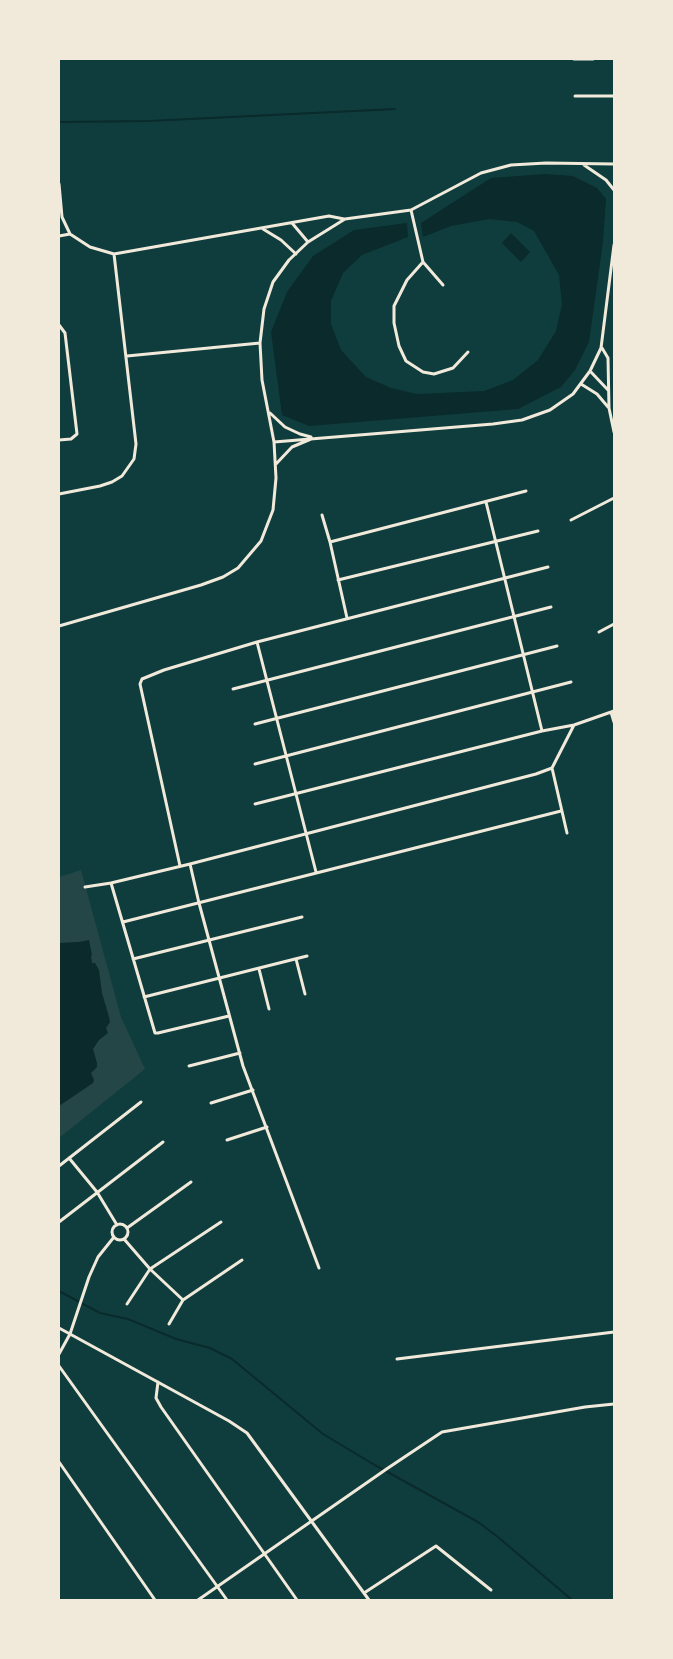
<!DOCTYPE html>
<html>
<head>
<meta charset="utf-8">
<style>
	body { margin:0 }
	#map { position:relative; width:673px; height:1659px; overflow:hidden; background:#0f3d3e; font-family:Karla,sans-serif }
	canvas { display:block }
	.frame { position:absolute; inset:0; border:60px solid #f1e9da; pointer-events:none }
</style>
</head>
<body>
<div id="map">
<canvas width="673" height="1659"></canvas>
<div class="frame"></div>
</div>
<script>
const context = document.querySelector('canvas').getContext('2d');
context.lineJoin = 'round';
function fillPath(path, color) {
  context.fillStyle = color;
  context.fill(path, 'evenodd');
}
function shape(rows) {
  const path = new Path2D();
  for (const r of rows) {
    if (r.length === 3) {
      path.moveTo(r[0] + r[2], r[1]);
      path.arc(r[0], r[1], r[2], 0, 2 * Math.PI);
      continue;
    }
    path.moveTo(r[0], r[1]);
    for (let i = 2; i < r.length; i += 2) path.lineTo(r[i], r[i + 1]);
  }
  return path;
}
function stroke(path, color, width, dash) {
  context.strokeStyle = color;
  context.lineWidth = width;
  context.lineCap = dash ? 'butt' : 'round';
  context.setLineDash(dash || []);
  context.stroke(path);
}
const green = shape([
	[81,870,121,1017,145,1069,59,1138,59,877]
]);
const water = shape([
	[545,174,573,176,597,188,606,199,603,242,589,342,575,370,561,387,518,409,309,426,282,415,271,332,287,292,313,256,354,230,407,223,408,237,362,255,343,273,331,301,331,324,341,350,366,377,391,388,417,394,484,391,513,380,538,360,556,331,562,304,559,275,534,231,517,222,489,219,451,226,423,237,421,223,491,178],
	[511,233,530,252,521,262,502,243],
	[89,940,92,955,91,956,92,963,95,963,99,970,102,993,109,1017,110,1022,106,1028,108,1033,99,1040,93,1049,97,1063,97,1067,91,1073,94,1080,93,1083,59,1106,59,943,79,942]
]);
const stream = shape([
	[59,122,149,121,395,109],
	[59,1291,100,1313,128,1319,176,1339,210,1348,232,1359,323,1434,373,1464,478,1522,498,1537,572,1600]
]);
const minor = shape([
	[574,59,593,59],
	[575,96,614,96],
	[584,165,606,180,614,190],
	[59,184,62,217,70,234,90,247,114,254,136,444,134,459,122,476,112,482,100,486,59,494],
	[411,210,423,262,443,285],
	[292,223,308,242],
	[263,229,281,240,296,254],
	[59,236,70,234],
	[114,254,329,216,344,219],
	[423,262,407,280,394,306,394,323,399,346,406,361,423,372,434,374,453,368,468,352],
	[59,325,65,333,77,434,71,439,59,440],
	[602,348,608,358,609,408,614,432],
	[127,356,260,343],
	[590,371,608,390],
	[581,384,597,394,608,407],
	[270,413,285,427,300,434,311,437],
	[274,442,493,424,522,420,550,410,573,394,590,371,601,348,614,245],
	[276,464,292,447,311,439],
	[486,502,542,731],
	[322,515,330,542,347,618],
	[571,520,614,498],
	[330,542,526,491],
	[338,580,538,531],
	[59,626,201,585,223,577,238,568,261,541,273,510,276,478,274,442,262,380,260,343,264,309,273,282,289,260,308,242,345,219,411,210,481,173,511,165,546,163,614,164],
	[599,632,614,624],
	[257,642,316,872],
	[233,689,551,607],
	[611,712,614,722],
	[255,724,557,646],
	[255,764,571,682],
	[552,768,567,833],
	[255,804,542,731,574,725,614,711],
	[190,864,199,903,243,1066,319,1268],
	[180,866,140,684,142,679,164,670,257,642,548,567],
	[111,883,155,1033,158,1033,229,1016],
	[85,887,111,883,190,864,536,774,552,768,574,725],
	[123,922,561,811],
	[133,959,302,917],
	[296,959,305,994],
	[259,969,269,1009],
	[144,997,307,956],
	[189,1066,240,1053],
	[211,1103,253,1090],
	[227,1140,267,1127],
	[69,1158,97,1192,117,1225],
	[59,1166,141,1102],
	[59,1222,163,1142],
	[120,1232,8],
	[127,1228,191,1182],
	[124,1239,150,1269,183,1300],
	[127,1304,150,1269,221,1222],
	[169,1324,183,1300,242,1260],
	[59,1328,229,1421,247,1433,369,1600],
	[59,1354,70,1334,89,1277,98,1257,114,1237],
	[397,1359,614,1332],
	[59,1366,227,1600],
	[158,1382,156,1398,161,1407,297,1600],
	[59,1462,155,1600],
	[364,1593,436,1546,491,1590],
	[198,1600,388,1468,442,1432,585,1407,614,1404]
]);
fillPath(green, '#244646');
fillPath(water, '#0a2a2b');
stroke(stream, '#0a2a2b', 2);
stroke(minor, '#f1e9da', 3);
</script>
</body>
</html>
